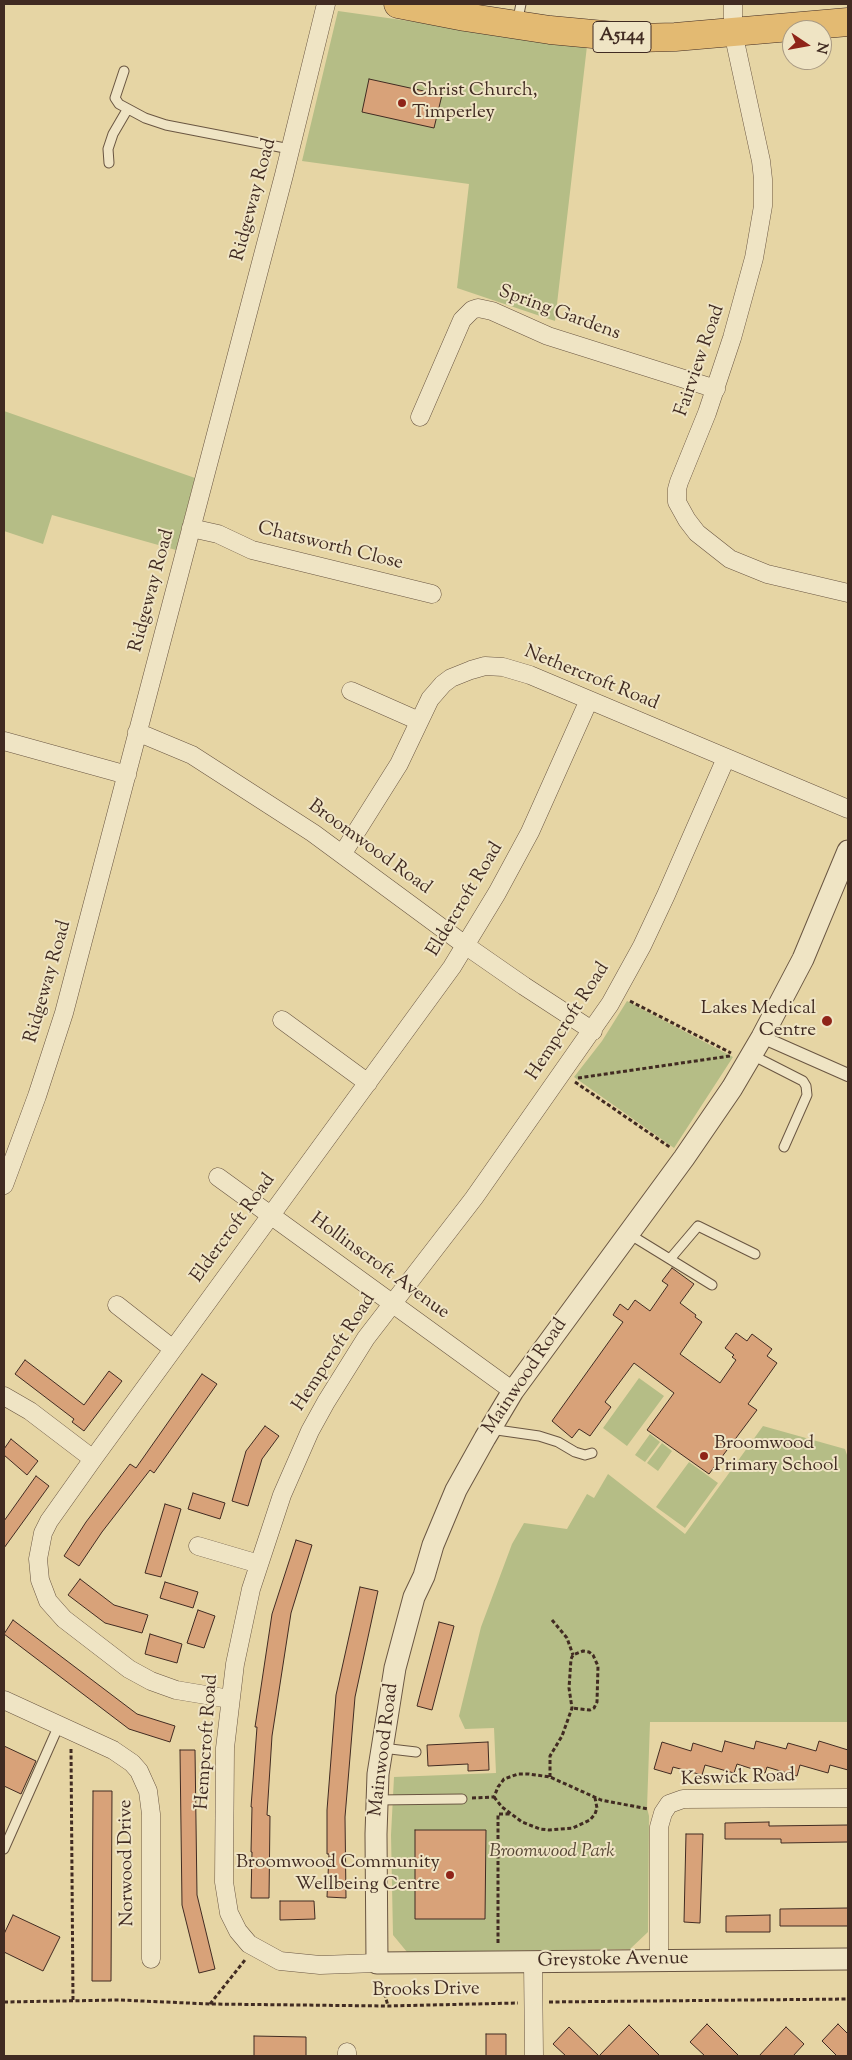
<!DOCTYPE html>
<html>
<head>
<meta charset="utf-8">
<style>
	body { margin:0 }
	#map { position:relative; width:852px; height:2060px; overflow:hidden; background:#e6d5a4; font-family:"Sorts Mill Goudy",serif }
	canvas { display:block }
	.frame { position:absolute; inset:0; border:5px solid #412b22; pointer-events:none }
	.north { position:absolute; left:782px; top:20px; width:50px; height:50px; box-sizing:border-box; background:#efe4c4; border:1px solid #a99a83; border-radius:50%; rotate:102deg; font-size:14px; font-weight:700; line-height:20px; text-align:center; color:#412b22 }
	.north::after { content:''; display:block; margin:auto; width:18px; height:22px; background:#8f2418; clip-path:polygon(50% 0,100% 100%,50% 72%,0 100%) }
</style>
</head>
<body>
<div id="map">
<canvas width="852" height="2060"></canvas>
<div class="frame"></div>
<div class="north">N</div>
</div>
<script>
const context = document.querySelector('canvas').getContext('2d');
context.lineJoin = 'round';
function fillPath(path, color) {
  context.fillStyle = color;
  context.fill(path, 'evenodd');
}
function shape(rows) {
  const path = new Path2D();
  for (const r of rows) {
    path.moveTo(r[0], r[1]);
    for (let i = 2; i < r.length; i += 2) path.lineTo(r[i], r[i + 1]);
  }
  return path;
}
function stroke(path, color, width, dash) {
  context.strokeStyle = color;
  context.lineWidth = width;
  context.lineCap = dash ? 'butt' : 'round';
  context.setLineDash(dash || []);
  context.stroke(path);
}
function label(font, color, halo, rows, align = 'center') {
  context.font = font + ' "Sorts Mill Goudy",serif';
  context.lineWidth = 4;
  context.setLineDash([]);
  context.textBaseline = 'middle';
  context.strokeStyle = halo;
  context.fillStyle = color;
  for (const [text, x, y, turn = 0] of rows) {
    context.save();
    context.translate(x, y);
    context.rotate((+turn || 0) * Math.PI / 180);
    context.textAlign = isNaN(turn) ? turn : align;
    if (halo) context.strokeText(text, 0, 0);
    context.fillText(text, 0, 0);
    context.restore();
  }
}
const green = shape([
	[338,11,587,46,555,321,457,288,469,184,302,161],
	[4,411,195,478,176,550,52,515,43,544,4,531],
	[627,1001,733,1057,674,1148,574,1077,602,1041],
	[639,1378,664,1396,627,1446,603,1428],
	[763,1426,845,1449,848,1458,848,1722,650,1722,647,1808,649,1816,648,1932,630,1949,407,1952,393,1935,391,1835,394,1777,496,1773,494,1728,465,1729,459,1716,481,1627,512,1544,524,1523,567,1529,587,1494,594,1498,608,1474,685,1534],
	[650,1434,660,1442,645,1462,635,1455],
	[662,1443,672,1451,658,1471,647,1463],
	[689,1462,718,1483,685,1528,656,1507]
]);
const building = shape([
	[369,79,442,95,434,128,362,112,369,79],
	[672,1268,694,1284,680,1303,696,1315,695,1317,702,1322,680,1354,720,1383,736,1360,732,1357,734,1355,725,1348,736,1333,747,1341,752,1334,772,1349,767,1356,777,1363,748,1404,757,1410,709,1474,647,1430,674,1393,634,1363,605,1402,611,1407,590,1436,579,1429,572,1438,552,1421,623,1322,613,1315,620,1304,628,1310,635,1300,650,1311,668,1285,662,1281,672,1268],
	[25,1360,84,1405,109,1371,122,1381,84,1431,72,1422,74,1419,15,1374,25,1360],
	[202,1374,217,1384,154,1473,150,1470,102,1532,79,1566,64,1556,86,1522,130,1464,136,1468,202,1374],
	[265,1426,279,1436,262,1459,248,1506,232,1501,246,1451,265,1426],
	[11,1439,38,1461,27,1475,4,1455,4,1449,11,1439],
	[36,1476,49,1486,4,1548,4,1521,36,1476],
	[193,1493,225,1503,220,1519,188,1509,193,1493],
	[165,1504,181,1509,161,1577,145,1573,165,1504],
	[296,1540,312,1545,291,1613,272,1736,267,1815,270,1816,269,1898,251,1898,252,1852,251,1852,252,1807,251,1807,257,1727,255,1727,272,1614,296,1540],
	[80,1579,114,1605,148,1615,142,1633,105,1623,68,1595,80,1579],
	[165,1582,198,1592,193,1608,160,1598,165,1582],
	[360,1587,378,1591,355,1697,345,1817,346,1898,327,1897,329,1854,327,1854,327,1810,336,1695,360,1587],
	[198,1610,215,1616,204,1648,187,1643,198,1610],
	[13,1620,137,1714,175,1726,170,1742,129,1729,4,1634,13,1620],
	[439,1622,454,1626,432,1710,417,1706,439,1622],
	[150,1634,182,1644,177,1663,145,1654,150,1634],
	[725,1741,754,1749,756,1741,786,1749,788,1743,816,1751,819,1741,848,1750,848,1770,830,1765,828,1773,800,1765,797,1776,767,1767,765,1773,737,1764,734,1773,705,1765,702,1775,673,1767,671,1774,654,1769,662,1742,691,1751,693,1743,722,1752,725,1741],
	[488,1742,489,1770,468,1771,468,1764,428,1766,427,1745,488,1742],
	[4,1746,36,1761,21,1794,4,1786,4,1746],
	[180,1750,195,1750,197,1895,215,1969,199,1973,182,1905,180,1750],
	[93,1791,112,1791,111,1981,92,1981,93,1791],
	[769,1822,769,1826,848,1825,848,1842,781,1843,781,1839,725,1839,725,1823,769,1822],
	[415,1830,486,1830,485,1919,415,1919,415,1830],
	[686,1834,703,1834,700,1923,684,1922,686,1834],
	[280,1901,314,1901,315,1919,280,1920,280,1901],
	[848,1908,848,1926,780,1926,780,1909,848,1908],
	[13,1915,60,1937,43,1971,4,1952,4,1934,13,1915],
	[770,1915,770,1932,726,1932,726,1916,770,1915],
	[707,2024,739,2056,705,2056,690,2042,707,2024],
	[838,2024,848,2034,848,2056,837,2056,822,2041,838,2024],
	[629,2025,660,2056,566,2056,553,2044,569,2027,599,2056,629,2025],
	[786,2027,804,2044,793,2056,759,2056,786,2027],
	[486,2034,506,2034,506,2056,486,2056,486,2034],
	[254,2036,306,2037,306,2056,254,2056,254,2036]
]);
const path = shape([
	[630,1001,731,1053],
	[578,1078,730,1056],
	[575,1082,671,1148],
	[552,1620,567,1638,573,1655],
	[71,1749,73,2001],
	[550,1777,550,1756,562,1736,572,1708,569,1688,571,1659,573,1655,583,1651,589,1652,593,1655,598,1666,597,1702,594,1708,590,1710,572,1708],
	[494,1797,502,1807,522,1822,540,1829,549,1830,573,1828,590,1820,595,1814,597,1808,595,1798],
	[472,1798,494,1797,498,1787,504,1779,518,1774,529,1774,550,1777,601,1800,648,1809],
	[498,1943,498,1814,511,1814],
	[381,1981,388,2006],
	[4,2002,119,2000,210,2004,388,2006,518,2003],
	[549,2002,848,1999],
	[210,2004,245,1960]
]);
const service = shape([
	[517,23,521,4],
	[124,71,115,98,119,104,145,118,166,125,290,149],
	[109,163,108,149,113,134,127,110],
	[752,1055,803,1081,806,1086,807,1095,784,1147],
	[629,1234,712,1285],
	[670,1259,698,1226,755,1254],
	[490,1429,539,1436,558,1442,575,1452,585,1455,592,1453],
	[382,1748,416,1752],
	[377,1800,462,1799],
	[4,1849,59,1725]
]);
const pedestrian = shape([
	[762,1037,848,1075]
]);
const minor = shape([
	[733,4,733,32,761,161,763,179,763,206,754,258,732,338,707,413,679,482,677,489,677,502,687,520,697,533,730,559,767,574,848,593],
	[420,417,462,320,472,310,478,308,492,311,548,336,716,389],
	[191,528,218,534,252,550,432,594],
	[351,691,419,721],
	[137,732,192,755,313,833,465,945,524,986,593,1031],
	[4,741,127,775],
	[343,853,399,764,430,699,443,684,451,678,471,670,485,666,503,667,530,675,848,809],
	[282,1020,368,1083],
	[218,1177,513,1391],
	[4,1185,37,1096,64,1013,284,175,326,4],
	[117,1305,173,1349],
	[4,1396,30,1411,93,1459],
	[198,1546,259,1564],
	[230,1699,176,1690,151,1681,129,1669,64,1619,48,1601,40,1580,38,1559,43,1533,49,1521,93,1459,452,967,497,893,530,832,589,700],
	[4,1700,113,1750,132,1763,139,1771,148,1791,151,1814,151,1959],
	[659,1960,659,1827,663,1813,669,1804,683,1799,848,1798],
	[533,1962,534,2056],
	[377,1963,320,1965,280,1961,249,1944,238,1931,229,1913,224,1882,225,1748,235,1664,251,1589,282,1495,310,1431,326,1402,366,1338,474,1198,610,1004,642,946,666,895,726,758],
	[347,2052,347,2056]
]);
const tertiary = shape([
	[848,851,803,959,762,1037,732,1088,684,1158,513,1391,485,1438,456,1490,433,1545,424,1576,414,1597,395,1668,378,1774,376,1834,377,1963,848,1959]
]);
const primary = shape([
	[398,4,465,17,550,30,636,38,675,37,848,22]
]);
const markers = [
	[402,103,5,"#8f2418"],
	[827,1021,6,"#8f2418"],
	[704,1456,5,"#8f2418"],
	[450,1875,5,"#8f2418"]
];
const shields = [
	[622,37,58]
];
const shieldNames = [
	["A5144",622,37]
];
const poiNames = [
	["Christ Church,",412,92],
	["Timperley",412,114],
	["Lakes Medical",816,1010,"right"],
	["Centre",816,1032,"right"],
	["Broomwood",714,1445],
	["Primary School",714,1467],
	["Broomwood Community",440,1864,"right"],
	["Wellbeing Centre",440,1886,"right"]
];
const streetNames = [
	["Ridgeway Road",255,200,-75],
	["Spring Gardens",559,314,20],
	["Fairview Road",701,361,-71],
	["Chatsworth Close",330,547,14],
	["Ridgeway Road",153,591,-75],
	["Nethercroft Road",591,679,22],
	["Broomwood Road",369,848,36],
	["Eldercroft Road",466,900,-59],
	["Ridgeway Road",49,982,-74],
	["Hempcroft Road",569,1022,-57],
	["Eldercroft Road",234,1229,-54],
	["Hollinscroft Avenue",379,1267,36],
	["Hempcroft Road",335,1353,-57],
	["Mainwood Road",526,1377,-56],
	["Hempcroft Road",208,1742,-86],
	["Mainwood Road",385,1750,-83],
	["Keswick Road",738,1779,-2],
	["Norwood Drive",128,1863,-91],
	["Greystoke Avenue",613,1961,-1],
	["Brooks Drive",426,1991,-1]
];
const parkNames = [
	["Broomwood Park",552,1853]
];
fillPath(green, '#b5bd86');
fillPath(building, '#d8a279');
stroke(building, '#412b22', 1);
stroke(service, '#6a5642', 11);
stroke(pedestrian, '#6a5642', 14);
stroke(minor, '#6a5642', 19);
stroke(tertiary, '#6a5642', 23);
stroke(primary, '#412b22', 29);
stroke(path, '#412b22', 3, [4, 2.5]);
stroke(service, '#efe4c4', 9);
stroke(pedestrian, '#efe4c4', 12);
stroke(minor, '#efe4c4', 18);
stroke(tertiary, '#efe4c4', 21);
stroke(primary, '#e3ba72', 28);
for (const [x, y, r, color] of markers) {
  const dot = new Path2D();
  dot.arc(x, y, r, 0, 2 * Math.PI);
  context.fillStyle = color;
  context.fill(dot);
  stroke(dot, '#efe4c4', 2);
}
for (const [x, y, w] of shields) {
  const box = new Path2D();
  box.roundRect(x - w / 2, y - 15.5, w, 31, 4);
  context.fillStyle = '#efe4c4';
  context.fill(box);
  stroke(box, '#412b22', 1);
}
label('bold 18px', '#412b22', null, shieldNames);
label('19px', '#412b22', '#efe4c4', poiNames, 'left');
label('19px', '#412b22', '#efe4c4', streetNames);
label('italic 19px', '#584836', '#efe4c4', parkNames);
</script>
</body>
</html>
